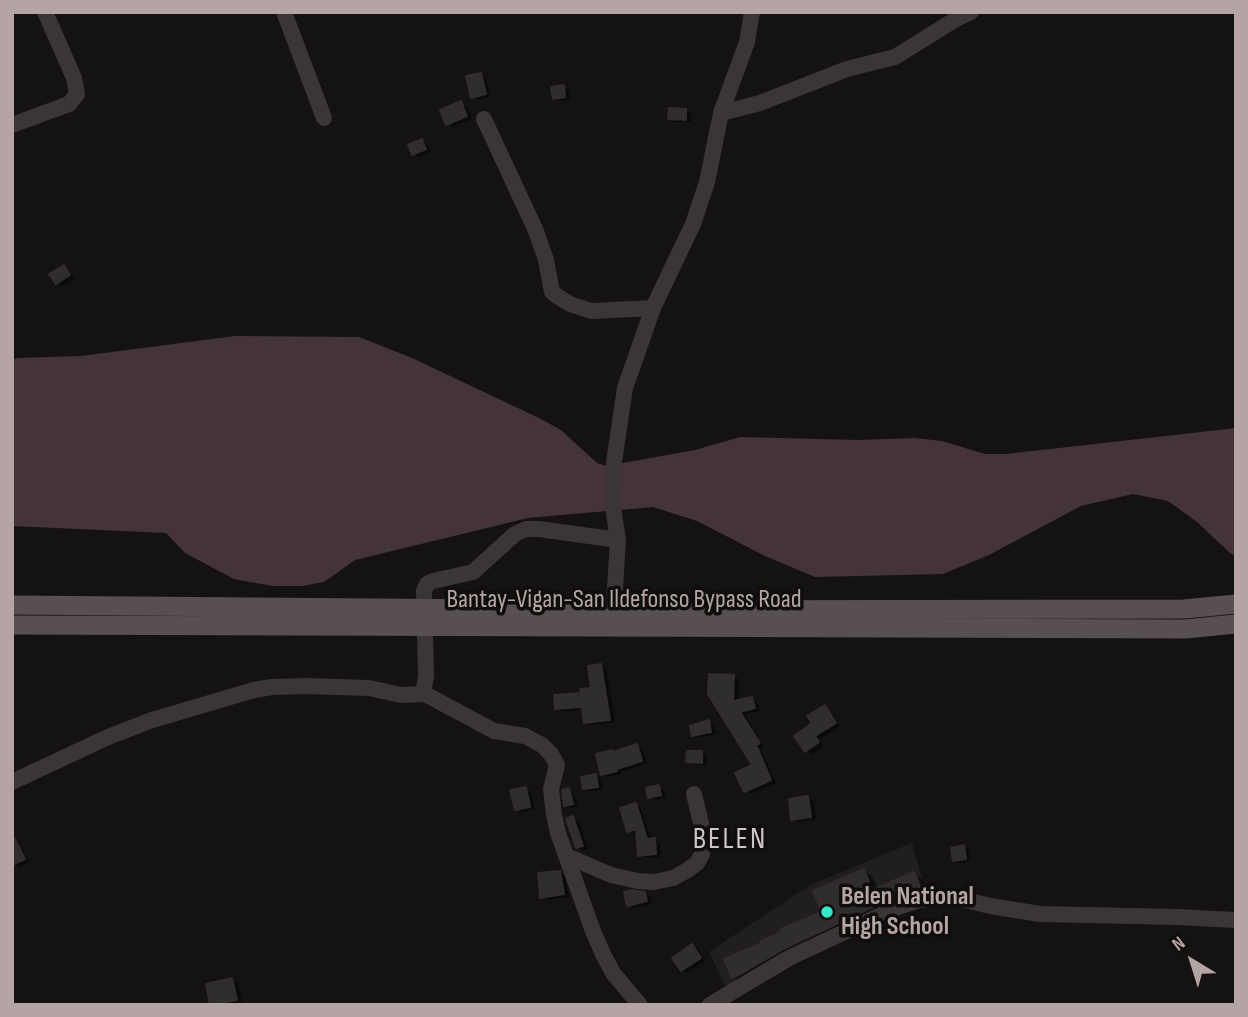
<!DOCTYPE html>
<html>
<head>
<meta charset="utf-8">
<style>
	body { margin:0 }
	#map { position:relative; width:1248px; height:1017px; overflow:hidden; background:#141312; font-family:"Sofia Sans Condensed",sans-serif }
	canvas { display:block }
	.frame { position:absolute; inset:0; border:14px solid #b4a4a6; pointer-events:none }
	.north { position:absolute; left:1157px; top:926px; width:70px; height:70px; -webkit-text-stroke:5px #0f0e0d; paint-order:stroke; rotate:322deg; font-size:19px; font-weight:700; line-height:28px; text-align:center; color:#b4a4a6 }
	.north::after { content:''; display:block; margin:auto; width:24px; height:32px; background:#b4a4a6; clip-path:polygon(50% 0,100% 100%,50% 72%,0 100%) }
</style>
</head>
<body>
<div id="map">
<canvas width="1248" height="1017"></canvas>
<div class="frame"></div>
<div class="north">N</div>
</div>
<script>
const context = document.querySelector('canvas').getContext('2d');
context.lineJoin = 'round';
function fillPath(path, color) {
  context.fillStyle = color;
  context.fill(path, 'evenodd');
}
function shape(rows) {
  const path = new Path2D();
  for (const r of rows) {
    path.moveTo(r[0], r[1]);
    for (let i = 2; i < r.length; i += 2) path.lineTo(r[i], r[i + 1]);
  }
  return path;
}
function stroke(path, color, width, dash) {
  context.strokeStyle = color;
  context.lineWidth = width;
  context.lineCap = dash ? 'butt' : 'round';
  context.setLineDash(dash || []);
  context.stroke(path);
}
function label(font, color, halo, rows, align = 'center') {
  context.font = font + ' "Sofia Sans Condensed",sans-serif';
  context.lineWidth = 7;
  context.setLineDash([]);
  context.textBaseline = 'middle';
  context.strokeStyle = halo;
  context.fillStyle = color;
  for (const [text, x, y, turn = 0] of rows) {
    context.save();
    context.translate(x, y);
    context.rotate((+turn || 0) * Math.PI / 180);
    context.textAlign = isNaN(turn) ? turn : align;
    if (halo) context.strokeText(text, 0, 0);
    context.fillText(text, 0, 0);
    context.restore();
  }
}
const built = shape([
	[912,843,926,894,726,988,709,952,810,885]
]);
const water = shape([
	[235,336,359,337,412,358,539,418,561,430,597,463,606,466,695,450,740,437,859,440,915,438,942,441,985,454,1006,454,1236,428,1236,556,1230,553,1197,522,1168,501,1133,494,1081,506,989,555,943,574,815,577,765,556,697,521,653,507,528,518,355,560,324,582,302,586,272,586,234,579,185,553,166,533,12,526,12,360,17,358,81,356]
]);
const shadow = shape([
	[481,75,486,78,490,97,478,100,472,97],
	[563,87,569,90,570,100,560,101,554,98],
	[461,103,467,106,472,119,453,127,447,124],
	[686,111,691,114,691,122,676,122,670,118],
	[422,141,427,144,431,152,419,157,413,154],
	[64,267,69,270,75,278,63,286,57,283],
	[601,665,606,669,615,722,591,725,586,722,584,710,562,711,557,708,593,689],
	[734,676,739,680,738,702,752,699,757,702,759,711,744,714,764,746,760,748,776,783,751,794,745,791,755,766,710,693],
	[825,707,830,710,840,726,819,740,824,746,812,754,806,751,814,724],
	[709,722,714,725,716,734,699,738,693,735],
	[636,746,642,749,647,763,621,772,622,773,608,777,602,774,615,753],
	[702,753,707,756,707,765,693,764,688,761],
	[596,776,601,779,603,789,590,791,584,788],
	[659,787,664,790,666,798,655,800,649,797],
	[525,788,531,792,535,809,522,812,516,809],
	[569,790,574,793,578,807,571,808,565,805],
	[808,798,814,801,816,819,798,822,793,818],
	[636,805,641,808,651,840,655,840,660,843,661,857,645,858,640,855,638,833,634,834,629,831],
	[573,818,579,821,588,849,582,850,576,847],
	[18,847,23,850,29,862,19,867,13,864],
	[963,847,969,850,970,861,960,863,954,860],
	[864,871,872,876,878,889,914,874,922,879,929,894,742,982,733,977,764,944,825,913],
	[560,872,565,876,569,897,548,900,542,896],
	[644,894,650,897,651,904,634,908,629,904],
	[692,946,698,949,705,961,687,973,682,970],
	[232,980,238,983,242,1002,229,1005,212,1004]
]);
const building = shape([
	[481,73,486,94,471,98,466,76,481,73],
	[564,85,565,97,553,99,551,87,564,85],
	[461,101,467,116,446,125,440,110,461,101],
	[669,108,686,109,686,120,668,119,669,108],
	[422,139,426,149,412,155,408,145,422,139],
	[64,265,70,275,56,284,49,274,64,265],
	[601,664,610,720,584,723,582,707,555,709,554,695,581,693,580,689,591,688,588,666,601,664],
	[709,674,734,675,733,701,752,697,755,708,740,712,760,743,756,745,771,780,744,792,735,773,752,765,708,694,709,674],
	[825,705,836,723,815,736,819,742,805,752,794,736,812,723,807,716,825,705],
	[709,720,711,732,692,736,690,726,709,720],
	[637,744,642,761,617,769,617,771,601,775,596,754,612,750,613,752,637,744],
	[687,751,702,751,702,763,686,762,687,751],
	[596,774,598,787,583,789,581,777,596,774],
	[659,785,661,795,648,798,646,788,659,785],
	[526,787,530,807,515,810,510,790,526,787],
	[569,788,573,804,564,806,562,790,569,788],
	[808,796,811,817,791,820,789,799,808,796],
	[636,803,647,839,655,838,656,854,638,856,636,829,627,832,620,808,636,803],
	[573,816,583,846,576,848,566,819,573,816],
	[12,834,25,859,12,865,12,834],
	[964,845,966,859,953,861,951,848,964,845],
	[864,869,872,890,914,872,921,889,894,897,785,948,742,973,732,978,724,959,762,943,761,941,782,932,781,929,822,912,813,891,864,869],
	[560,871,564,894,540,898,538,873,560,871],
	[632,890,645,892,647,901,627,906,624,892,632,890],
	[692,944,701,958,681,971,672,958,692,944],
	[232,978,237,1000,210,1005,206,984,232,978]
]);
const minor = shape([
	[284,12,324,118],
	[721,113,760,103,847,69,895,57,956,19,971,12],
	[484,119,536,231,546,260,552,292,557,296,570,304,591,311,653,308],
	[12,125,69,104,77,94,74,78,45,12],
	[618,540,539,529,526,529,515,534,473,572,433,581,427,584,424,591,426,676,424,688,425,694,494,731,525,736,542,745,551,754,557,765,551,789,554,815,558,833,593,931,603,954,613,973,640,1005],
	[613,620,618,540,613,507,614,462,625,388,653,308,693,224,707,182,721,113,747,42,752,12],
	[12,782,108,737,152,720,254,690,272,687,307,686,369,688,401,695,425,694],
	[567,856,611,875,638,881,654,882,673,878,686,871,697,863,702,854,704,836,694,794],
	[710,1005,789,958,898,907,920,900,941,897,962,899,990,906,1040,914,1178,917,1236,920]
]);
const major = shape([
	[12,605,614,610,1184,609,1236,604],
	[12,625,1185,629,1236,624]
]);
const markers = [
	[827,912,7,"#34eacd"]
];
const streetNames = [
	["Bantay-Vigan-San Ildefonso Bypass Road",624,600]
];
const poiNames = [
	["Belen National",841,897],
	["High School",841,927]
];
const quarterNames = [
	["BELEN",730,840]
];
fillPath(built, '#211f1e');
fillPath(water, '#45333a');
fillPath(shadow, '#0007');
fillPath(building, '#302e2d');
stroke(building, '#302d2c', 2);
stroke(minor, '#3b3535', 16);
stroke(major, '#585050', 19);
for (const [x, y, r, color] of markers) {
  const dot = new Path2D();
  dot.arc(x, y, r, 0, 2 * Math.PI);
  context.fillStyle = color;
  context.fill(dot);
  stroke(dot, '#0f0e0d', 2.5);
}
label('26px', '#b4a4a6', '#0f0e0d', streetNames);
label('bold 26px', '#b4a4a6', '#0f0e0d', poiNames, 'left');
context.letterSpacing = '2px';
label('30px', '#d0c5c6', '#0f0e0d', quarterNames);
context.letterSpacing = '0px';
</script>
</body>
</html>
